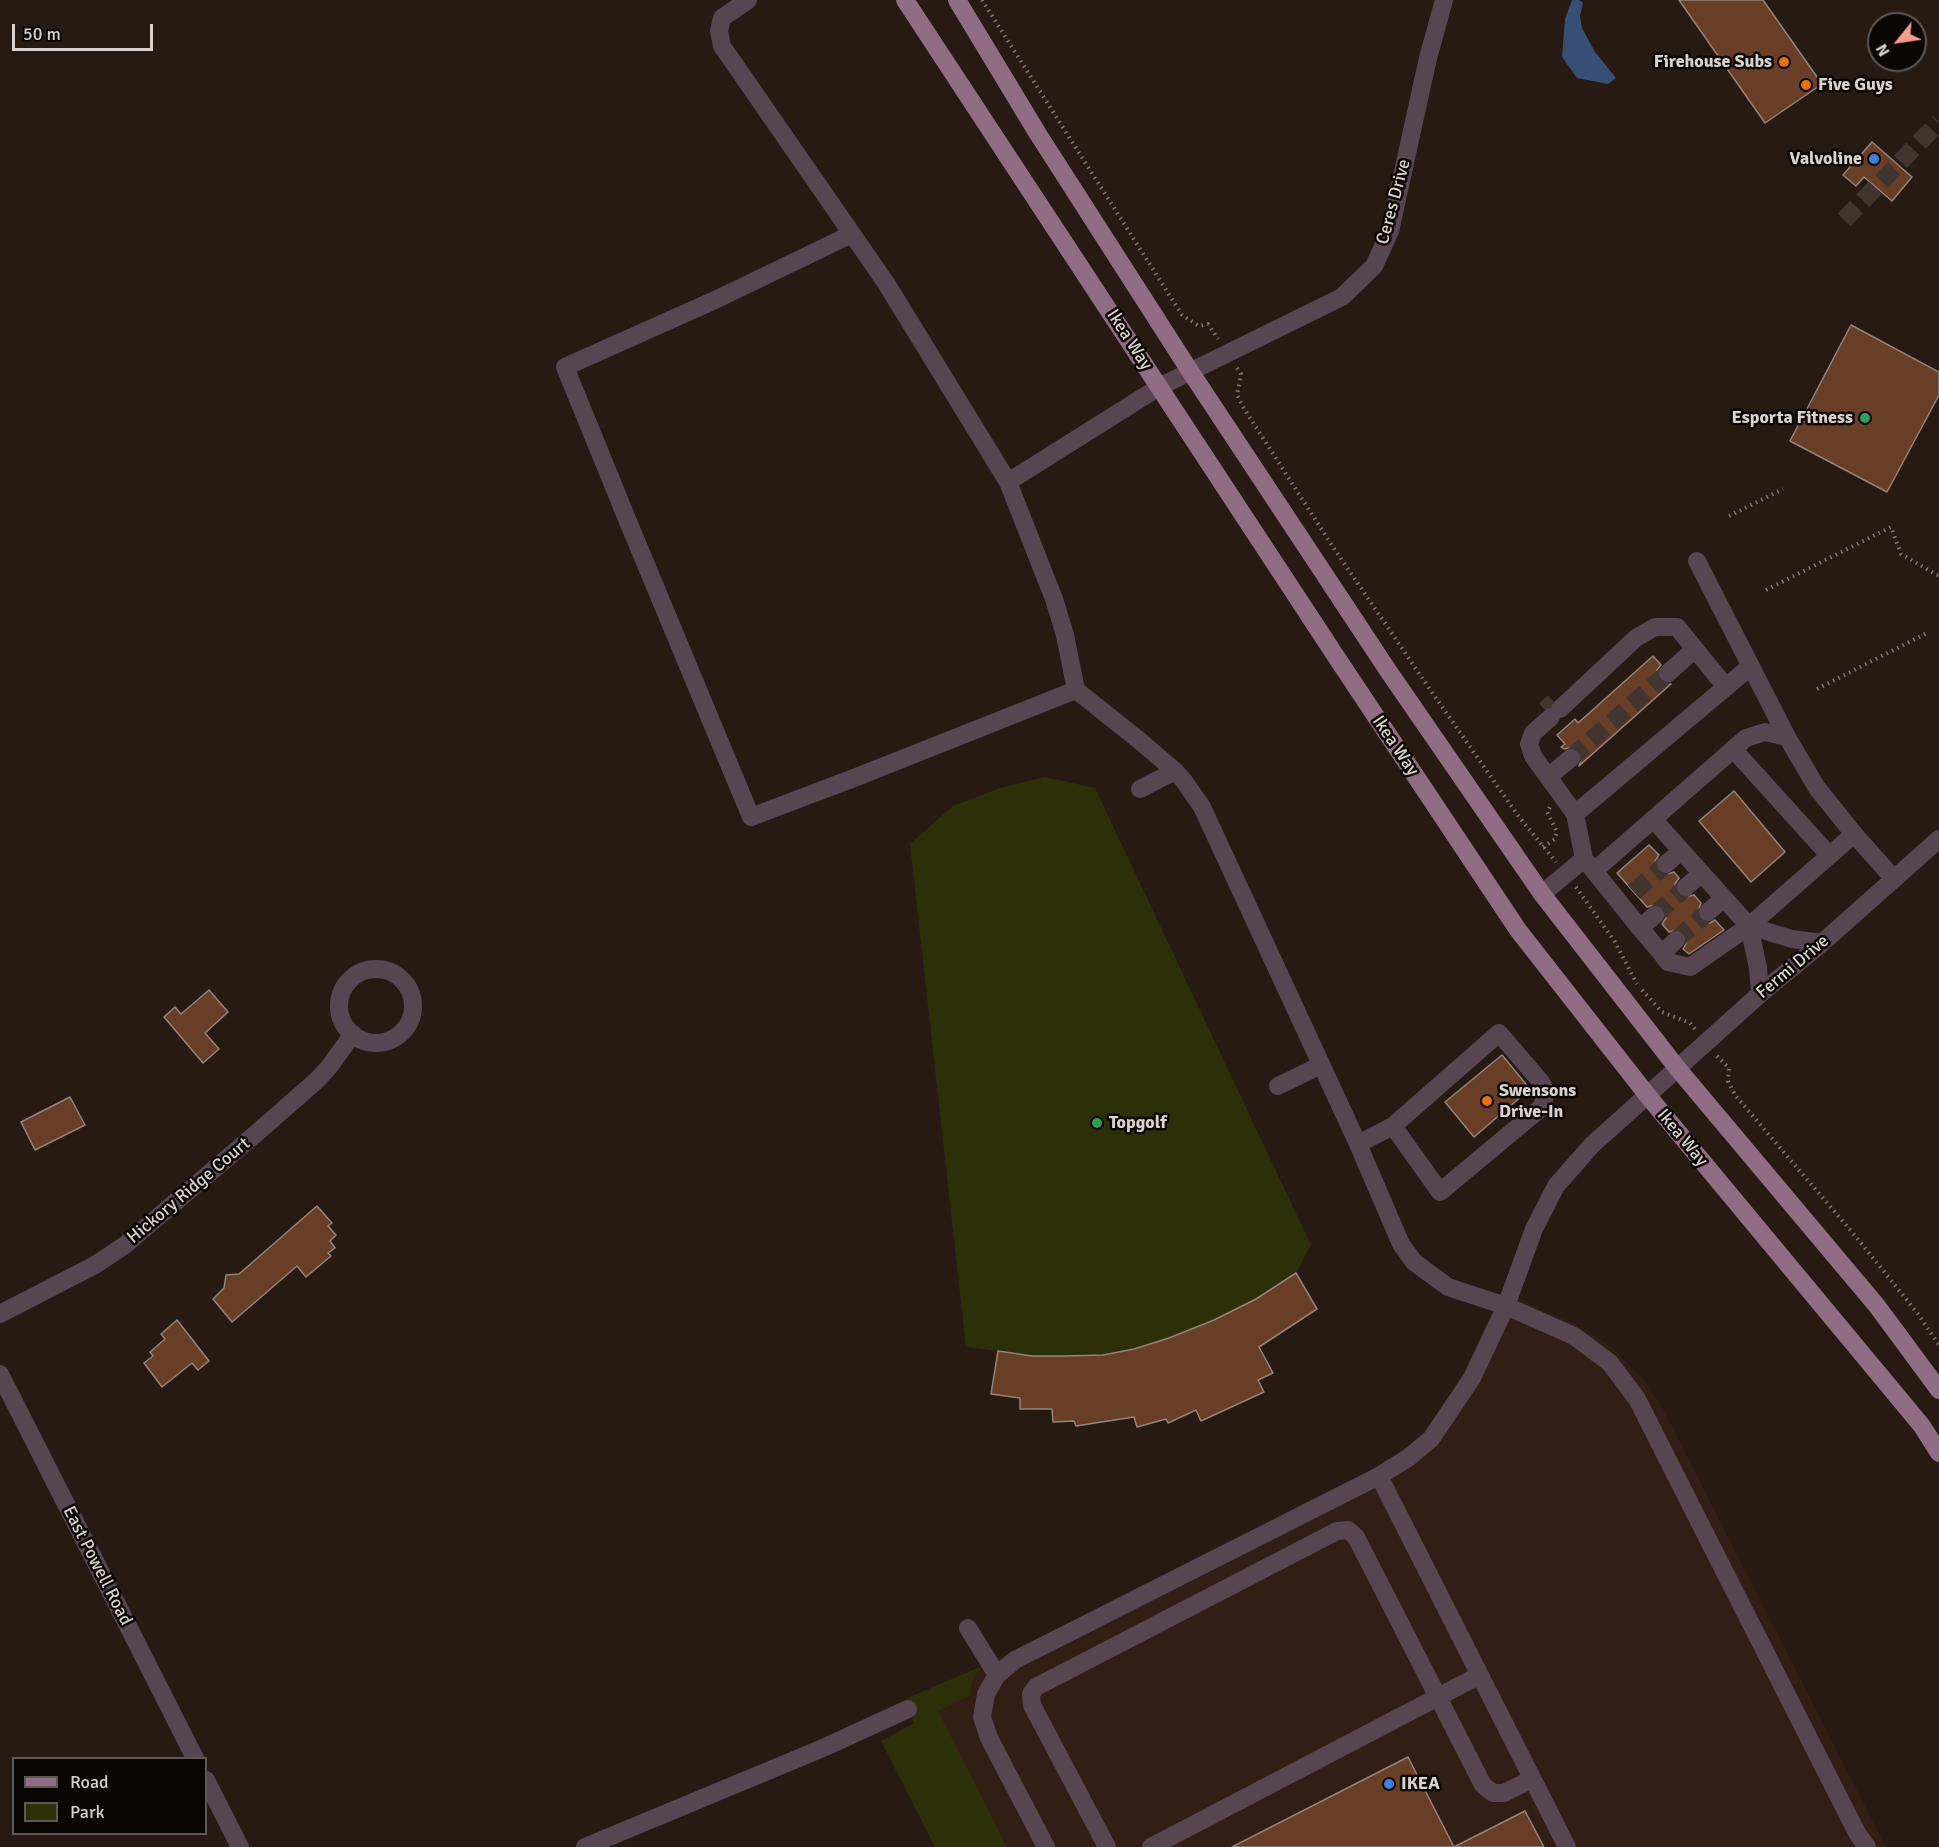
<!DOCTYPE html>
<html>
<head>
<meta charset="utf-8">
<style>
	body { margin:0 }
	#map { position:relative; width:1939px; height:1847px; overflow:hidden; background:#271a13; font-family:Signika,sans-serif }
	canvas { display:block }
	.legend { position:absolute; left:12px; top:1757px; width:195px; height:78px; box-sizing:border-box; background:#0b0604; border:2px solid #5e5754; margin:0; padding:8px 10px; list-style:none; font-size:18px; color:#dad1cd }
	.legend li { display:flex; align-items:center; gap:12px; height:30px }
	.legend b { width:30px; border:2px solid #5e5754 }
	.north { position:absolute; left:1867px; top:12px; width:60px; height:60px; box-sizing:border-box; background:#0b0604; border:2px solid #5e5754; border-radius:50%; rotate:240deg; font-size:16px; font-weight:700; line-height:24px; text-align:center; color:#dad1cd }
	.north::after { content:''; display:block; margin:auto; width:21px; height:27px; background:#f59d8d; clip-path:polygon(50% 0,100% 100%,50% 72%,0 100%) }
	.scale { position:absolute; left:12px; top:24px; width:141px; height:27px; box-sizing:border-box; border:3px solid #dad1cd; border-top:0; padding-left:8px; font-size:18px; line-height:21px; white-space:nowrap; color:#dad1cd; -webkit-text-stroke:4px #0b0604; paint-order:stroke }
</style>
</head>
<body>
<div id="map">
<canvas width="1939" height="1847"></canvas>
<ul class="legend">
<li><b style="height:8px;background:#916c85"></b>Road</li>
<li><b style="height:16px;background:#2d2f09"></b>Park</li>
</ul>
<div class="north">N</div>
<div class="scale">50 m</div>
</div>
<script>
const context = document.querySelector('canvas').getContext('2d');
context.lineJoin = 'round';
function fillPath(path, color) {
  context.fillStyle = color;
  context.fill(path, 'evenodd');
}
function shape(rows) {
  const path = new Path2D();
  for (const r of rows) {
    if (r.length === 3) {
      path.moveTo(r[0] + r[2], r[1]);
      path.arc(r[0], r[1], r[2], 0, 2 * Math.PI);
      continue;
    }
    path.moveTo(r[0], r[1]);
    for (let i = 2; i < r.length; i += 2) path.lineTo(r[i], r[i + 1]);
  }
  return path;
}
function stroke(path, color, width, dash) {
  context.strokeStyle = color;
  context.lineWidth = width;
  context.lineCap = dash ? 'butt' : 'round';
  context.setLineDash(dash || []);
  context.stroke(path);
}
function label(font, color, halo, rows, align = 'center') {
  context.font = font + ' Signika,sans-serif';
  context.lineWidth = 5;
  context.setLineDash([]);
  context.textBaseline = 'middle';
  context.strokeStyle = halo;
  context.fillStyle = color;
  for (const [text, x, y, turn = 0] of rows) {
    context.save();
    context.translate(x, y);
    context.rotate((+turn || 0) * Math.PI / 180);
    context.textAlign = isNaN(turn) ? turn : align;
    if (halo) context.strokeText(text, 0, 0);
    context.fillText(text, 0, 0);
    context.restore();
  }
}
const built = shape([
	[1502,1292,1580,1326,1610,1346,1644,1380,1663,1409,1886,1847,1007,1847,937,1711,970,1696,973,1679,982,1666,1378,1467,1405,1450,1442,1410,1458,1382]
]);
const green = shape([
	[1045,777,1095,788,1311,1245,1296,1273,1317,1309,1259,1346,1273,1373,1258,1380,1264,1392,1201,1421,1196,1410,1168,1423,1166,1419,1137,1427,1134,1417,1076,1426,1074,1421,1053,1422,1051,1410,1020,1409,1020,1398,991,1394,998,1351,966,1347,910,844,953,806,1000,788],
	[982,1666,973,1679,970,1696,938,1711,1007,1847,935,1847,881,1741,914,1723,905,1699]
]);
const water = shape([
	[1572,0,1579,0,1583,3,1580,16,1582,28,1595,52,1616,78,1608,84,1577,78,1562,57,1565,19]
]);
const building = shape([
	[1679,0,1763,0,1822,84,1765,123,1679,0],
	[1872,142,1912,177,1892,201,1864,177,1856,186,1843,175,1872,142],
	[1851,325,1939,372,1939,395,1887,492,1790,441,1851,325],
	[1653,656,1661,665,1657,670,1659,680,1665,684,1671,684,1579,766,1582,757,1580,751,1574,747,1564,749,1561,747,1565,744,1557,735,1575,719,1578,723,1653,656],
	[1734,791,1785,852,1751,882,1699,821,1734,791],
	[1649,845,1659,855,1655,861,1657,871,1663,875,1674,872,1679,878,1675,884,1677,894,1683,898,1694,895,1701,903,1697,914,1700,920,1710,923,1715,920,1724,930,1689,954,1683,949,1687,942,1684,933,1678,929,1669,932,1662,924,1666,918,1664,908,1658,904,1647,907,1617,873,1649,845],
	[209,990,228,1012,205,1033,219,1049,203,1063,164,1017,175,1007,181,1014,209,990],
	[1502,1055,1530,1089,1474,1137,1445,1102,1502,1055],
	[70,1097,85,1125,35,1150,21,1122,70,1097],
	[317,1206,332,1223,328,1226,336,1235,330,1241,335,1248,328,1253,331,1256,306,1277,297,1266,232,1322,213,1299,224,1288,226,1275,239,1274,317,1206],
	[1296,1273,1317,1309,1259,1347,1273,1373,1258,1380,1264,1392,1201,1421,1196,1410,1168,1423,1166,1419,1137,1427,1134,1417,1076,1426,1074,1421,1053,1422,1052,1409,1020,1409,1020,1398,991,1394,998,1351,1032,1356,1065,1356,1103,1355,1134,1349,1169,1338,1214,1320,1256,1299,1296,1273],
	[177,1320,209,1361,198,1370,192,1363,162,1387,144,1363,153,1356,150,1352,165,1339,161,1334,177,1320],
	[1408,1757,1454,1847,1232,1847,1408,1757],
	[1525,1811,1544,1847,1454,1847,1525,1811]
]);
const minorTunnel = shape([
	[1844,220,1939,122],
	[1545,710,1554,702],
	[1571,758,1668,673],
	[1634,892,1666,864],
	[1655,915,1686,887],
	[1676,940,1708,912]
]);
const path = shape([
	[982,0,1182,315,1199,326,1208,324,1218,339],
	[1237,368,1241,374,1237,395,1243,407,1331,544,1431,691,1519,817,1556,862],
	[1729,516,1783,489],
	[1766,590,1891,527,1901,554,1939,576],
	[1817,689,1927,633],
	[1543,847,1555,839,1557,832,1547,812,1550,807],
	[1576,887,1615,942,1637,984],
	[1642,990,1662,1012,1690,1023,1695,1029],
	[1717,1056,1729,1068,1728,1081,1735,1095,1857,1238,1918,1314,1939,1345]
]);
const minor = shape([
	[748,0,722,18,719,31,722,46,886,283,1008,482,1054,599,1065,635,1076,690,1140,741,1175,771],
	[852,234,715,300,565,367,627,519,751,817,854,778,1076,690],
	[1008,482,1159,387,1342,297,1374,266,1390,231,1428,58,1444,0],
	[1697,561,1787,737],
	[1668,673,1695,649],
	[1560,709,1636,638,1655,627,1677,627,1726,687],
	[1551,717,1533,733,1529,744,1533,756,1575,814],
	[1733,749,1829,855],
	[1548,777,1571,758],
	[1140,789,1175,771,1184,781,1202,807,1358,1144,1401,1244,1414,1262,1448,1287,1506,1306,1574,1336,1610,1363,1637,1399,1857,1833,1867,1847],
	[1653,819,1749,926,1758,968,1760,994],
	[1854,834,1894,879],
	[1584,859,1575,814,1751,666],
	[1666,864,1681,851],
	[1686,887,1702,873],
	[1542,894,1584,859,1594,871,1640,928,1662,954,1668,962,1690,967,1749,926,1854,834,1817,788,1787,737,1765,732,1746,738,1594,871],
	[1708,912,1724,898],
	[1749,926,1792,939,1822,943],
	[1640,928,1655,915],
	[1662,954,1676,940],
	[376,1006,37],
	[1278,1086,1321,1065],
	[1358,1144,1393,1126,1440,1192,1542,1107,1546,1092,1541,1082,1499,1033,1393,1126],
	[0,1314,95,1265,125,1245,259,1131,316,1081,329,1067,353,1034],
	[0,1374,195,1758],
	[968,1628,997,1675],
	[206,1780,240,1847],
	[585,1847,823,1748,908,1709],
	[1046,1847,989,1738,982,1717,986,1694,997,1675,1015,1660,1379,1476],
	[1107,1847,1032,1705,1031,1694,1036,1687,1337,1531,1348,1530,1356,1537,1483,1785,1493,1793,1504,1793,1532,1779],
	[1151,1847,1480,1675],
	[1567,1847,1379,1476,1408,1458,1431,1439,1472,1378,1506,1306,1534,1229,1556,1186,1592,1145,1760,994,1822,943,1939,839]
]);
const major = shape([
	[905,0,1337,658,1518,930,1648,1096,1922,1426,1939,1453],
	[957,0,1038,134,1190,371,1389,672,1542,894,1678,1069,1877,1306,1939,1390]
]);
const markers = [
	[1784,62,6,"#e8710a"],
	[1806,85,6,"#e8710a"],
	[1874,159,6,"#3f7fe0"],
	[1865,418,6,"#2e9e5b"],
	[1487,1101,6,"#e8710a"],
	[1097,1123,6,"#2e9e5b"],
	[1389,1784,6,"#3f7fe0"]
];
const poiNames = [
	["Firehouse Subs",1772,62,"right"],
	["Five Guys",1818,85],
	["Valvoline",1862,159,"right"],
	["Esporta Fitness",1853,418,"right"],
	["Swensons",1499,1091],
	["Drive-In",1499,1112],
	["Topgolf",1109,1123],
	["IKEA",1401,1784]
];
const streetNames = [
	["Ceres Drive",1394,202,-75],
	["Ikea Way",1129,340,57],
	["Ikea Way",1395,746,56],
	["Fermi Drive",1793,967,-40],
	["Ikea Way",1682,1138,50],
	["Hickory Ridge Court",189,1191,-40],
	["East Powell Road",97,1566,63]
];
fillPath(built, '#311e14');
fillPath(green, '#2d2f09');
fillPath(water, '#374f74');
fillPath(building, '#693e27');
stroke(building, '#94837b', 1.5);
stroke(minorTunnel, '#42352f', 18, [18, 9]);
stroke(path, '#827771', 4, [1.5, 4.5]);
stroke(minor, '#574551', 18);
stroke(major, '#916c85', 18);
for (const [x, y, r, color] of markers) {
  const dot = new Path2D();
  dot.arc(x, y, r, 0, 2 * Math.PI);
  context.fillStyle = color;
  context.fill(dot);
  stroke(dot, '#0b0604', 2);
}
label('bold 18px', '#dad1cd', '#0b0604', poiNames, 'left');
label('18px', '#dad1cd', '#0b0604', streetNames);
</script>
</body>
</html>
